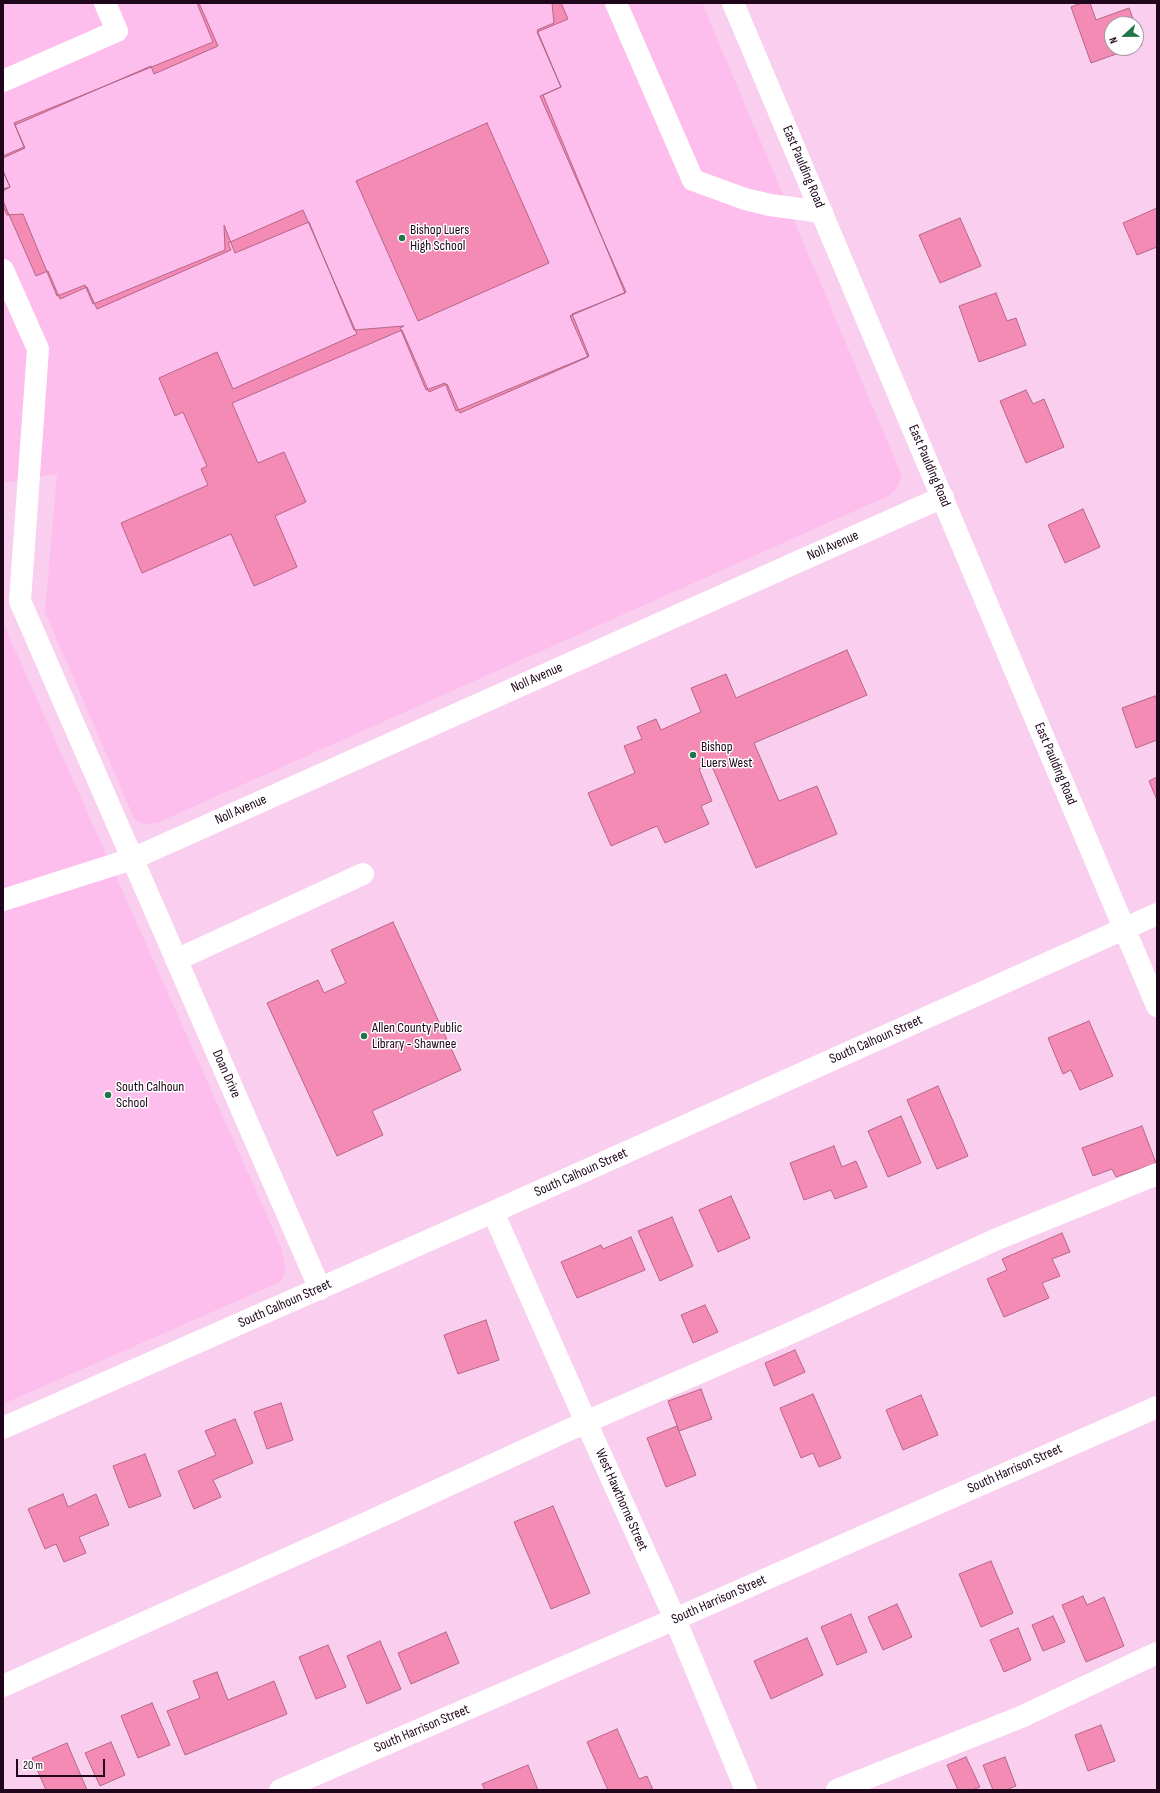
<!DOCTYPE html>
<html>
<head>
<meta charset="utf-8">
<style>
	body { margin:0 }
	#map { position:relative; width:1160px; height:1793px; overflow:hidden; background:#faceef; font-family:"Sofia Sans Condensed",sans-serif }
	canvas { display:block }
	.frame { position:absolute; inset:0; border:4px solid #1f061a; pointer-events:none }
	.north { position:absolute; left:1104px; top:16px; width:40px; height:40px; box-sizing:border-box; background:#fff; border:1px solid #a59ba3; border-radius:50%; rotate:248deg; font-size:11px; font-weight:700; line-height:16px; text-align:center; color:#1f061a }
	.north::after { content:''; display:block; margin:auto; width:14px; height:18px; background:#207649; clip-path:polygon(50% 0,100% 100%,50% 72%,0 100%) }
	.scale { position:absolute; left:16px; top:1759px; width:89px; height:18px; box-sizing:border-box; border:2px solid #1f061a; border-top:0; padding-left:5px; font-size:12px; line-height:14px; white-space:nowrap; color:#1f061a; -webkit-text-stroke:3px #fff; paint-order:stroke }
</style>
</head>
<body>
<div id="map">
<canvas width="1160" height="1793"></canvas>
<div class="frame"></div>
<div class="north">N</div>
<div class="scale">20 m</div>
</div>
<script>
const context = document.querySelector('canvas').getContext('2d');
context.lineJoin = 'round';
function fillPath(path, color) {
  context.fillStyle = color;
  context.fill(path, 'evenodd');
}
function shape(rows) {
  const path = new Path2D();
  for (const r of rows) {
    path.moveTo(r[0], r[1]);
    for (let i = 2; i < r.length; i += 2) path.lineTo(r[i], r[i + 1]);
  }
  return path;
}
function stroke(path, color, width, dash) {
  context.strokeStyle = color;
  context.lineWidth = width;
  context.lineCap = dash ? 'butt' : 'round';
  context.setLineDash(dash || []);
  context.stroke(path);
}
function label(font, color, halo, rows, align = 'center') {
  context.font = font + ' "Sofia Sans Condensed",sans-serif';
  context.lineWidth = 3;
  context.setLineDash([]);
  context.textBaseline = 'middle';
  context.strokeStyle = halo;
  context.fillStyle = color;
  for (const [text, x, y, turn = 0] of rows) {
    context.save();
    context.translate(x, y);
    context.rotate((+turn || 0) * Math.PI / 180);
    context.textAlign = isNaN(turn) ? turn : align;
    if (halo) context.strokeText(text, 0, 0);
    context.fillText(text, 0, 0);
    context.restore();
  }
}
const built = shape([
	[3,3,702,3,902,476,897,488,890,495,159,822,144,825,134,818,45,612,57,474,4,483,3,490],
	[3,623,281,1247,286,1271,280,1282,3,1404]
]);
const building = shape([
	[197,3,552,3,554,23,537,30,561,87,543,95,625,293,572,314,589,356,456,411,445,383,426,390,400,328,404,326,354,330,309,222,235,253,224,225,225,250,93,304,85,285,57,296,23,214,7,215,3,206,3,189,10,187,3,171,3,156,24,147,14,123,213,42,197,3],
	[199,3,561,3,568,19,537,32,561,87,540,96,626,292,570,316,588,357,460,413,447,384,429,392,402,330,232,403,258,463,284,452,306,502,275,516,297,567,254,586,231,534,142,573,121,523,208,485,201,469,207,466,183,412,175,416,159,378,217,352,233,389,357,334,303,210,228,243,231,250,97,309,87,287,60,299,48,271,36,276,3,201,3,191,10,187,3,171,3,158,25,148,15,125,151,66,154,74,218,46,199,3],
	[487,123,549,263,418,321,356,181,487,123],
	[1081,3,1090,3,1096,20,1129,8,1135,24,1112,24,1112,48,1133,48,1091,63,1071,7,1081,3],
	[1136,27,1142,45,1136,47,1136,27],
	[1157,208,1157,247,1137,255,1123,223,1157,208],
	[960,218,981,266,940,283,919,235,960,218],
	[996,293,1007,321,1016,318,1026,345,979,362,959,306,996,293],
	[1026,390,1033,404,1044,399,1064,447,1026,463,1000,401,1026,390],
	[1083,509,1100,547,1065,563,1048,525,1083,509],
	[847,650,867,695,754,743,779,801,817,786,837,834,756,868,711,764,699,769,712,801,701,806,709,824,665,843,657,826,611,846,588,793,635,773,624,746,642,739,637,727,656,719,661,730,701,712,691,688,726,674,736,698,847,650],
	[1155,696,1157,701,1157,740,1136,748,1122,708,1155,696],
	[1157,777,1157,800,1149,781,1157,777],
	[393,922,461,1070,372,1111,383,1135,337,1156,267,1003,318,980,324,993,346,983,331,950,393,922],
	[1089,1021,1113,1076,1080,1090,1071,1070,1063,1074,1048,1038,1089,1021],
	[938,1086,968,1156,937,1169,907,1100,938,1086],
	[901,1116,921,1163,888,1177,868,1131,901,1116],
	[1142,1126,1156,1163,1116,1177,1112,1169,1093,1176,1082,1148,1142,1126],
	[834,1146,842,1167,856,1161,867,1187,835,1199,831,1190,804,1200,790,1163,834,1146],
	[731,1196,750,1238,718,1252,699,1210,731,1196],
	[672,1217,693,1266,660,1281,638,1231,672,1217],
	[1062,1233,1070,1252,1052,1259,1060,1276,1042,1283,1049,1298,1004,1317,987,1279,1007,1270,1002,1259,1062,1233],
	[631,1237,645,1270,577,1298,561,1262,601,1245,603,1249,631,1237],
	[705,1305,718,1332,693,1343,681,1315,705,1305],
	[486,1320,499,1360,458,1374,444,1335,486,1320],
	[795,1350,805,1372,774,1386,765,1363,795,1350],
	[701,1389,712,1419,679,1431,668,1401,701,1389],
	[813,1394,841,1458,819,1467,813,1453,801,1458,780,1408,813,1394],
	[921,1395,938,1435,903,1450,886,1410,921,1395],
	[281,1403,293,1440,267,1449,254,1412,281,1403],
	[235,1419,253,1463,213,1480,221,1497,194,1509,178,1471,216,1455,205,1431,235,1419],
	[677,1426,696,1475,666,1487,647,1438,677,1426],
	[145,1454,161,1496,129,1508,113,1466,145,1454],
	[63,1494,68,1507,96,1494,109,1525,79,1537,86,1553,64,1562,56,1544,45,1549,28,1509,63,1494],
	[553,1506,590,1593,551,1609,514,1522,553,1506],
	[991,1561,1013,1613,981,1627,959,1574,991,1561],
	[1083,1596,1087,1605,1104,1597,1124,1646,1086,1662,1062,1605,1083,1596],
	[897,1604,912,1637,883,1650,868,1617,897,1604],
	[851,1614,867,1652,837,1665,821,1627,851,1614],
	[1053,1616,1065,1642,1043,1651,1032,1625,1053,1616],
	[1018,1628,1031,1660,1004,1672,990,1640,1018,1628],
	[446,1632,459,1663,411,1684,398,1653,446,1632],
	[807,1638,823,1675,771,1699,754,1661,807,1638],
	[380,1641,401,1689,367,1704,347,1656,380,1641],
	[328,1645,346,1687,316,1699,299,1657,328,1645],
	[217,1672,228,1700,274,1681,287,1714,185,1755,167,1711,200,1698,193,1681,217,1672],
	[152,1703,170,1745,138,1758,121,1716,152,1703],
	[1101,1725,1115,1761,1088,1771,1075,1735,1101,1725],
	[617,1729,639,1779,647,1776,653,1790,608,1790,587,1742,617,1729],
	[111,1742,125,1775,100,1786,85,1753,111,1742],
	[67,1743,87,1790,46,1790,32,1758,67,1743],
	[966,1757,980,1787,972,1790,958,1790,947,1765,966,1757],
	[1005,1757,1016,1786,1006,1790,993,1790,983,1765,1005,1757],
	[528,1765,538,1790,485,1790,482,1784,528,1765]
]);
const minor = shape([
	[616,3,693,180,745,199,770,205,822,212],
	[3,81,117,31,105,3],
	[3,270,38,349,20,601,320,1289],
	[3,900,132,859,943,497],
	[176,960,363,874],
	[493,1212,586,1422,675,1619,746,1790],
	[3,1428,493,1212,1157,914],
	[3,1686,364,1524,586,1422,793,1332,997,1239,1157,1174],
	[280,1790,675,1619,1157,1407],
	[837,1790,1021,1717,1157,1653]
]);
const major = shape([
	[733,3,1157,1006]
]);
const markers = [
	[402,238,4,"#207649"],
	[693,755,4,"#207649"],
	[364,1036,4,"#207649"],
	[108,1095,4,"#207649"]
];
const streetNames = [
	["East Paulding Road",803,167,67],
	["East Paulding Road",929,466,67],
	["Noll Avenue",833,546,-24],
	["Noll Avenue",537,678,-24],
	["East Paulding Road",1055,764,67],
	["Noll Avenue",241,810,-24],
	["South Calhoun Street",876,1040,-24],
	["Doan Drive",226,1074,66],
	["South Calhoun Street",581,1173,-24],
	["South Calhoun Street",285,1304,-24],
	["South Harrison Street",1015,1469,-24],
	["West Hawthorne Street",621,1500,66],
	["South Harrison Street",719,1600,-24],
	["South Harrison Street",422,1729,-23]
];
const poiNames = [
	["Bishop Luers",410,230],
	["High School",410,246],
	["Bishop",701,747],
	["Luers West",701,763],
	["Allen County Public",372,1028],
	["Library - Shawnee",372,1044],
	["South Calhoun",116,1087],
	["School",116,1103]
];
fillPath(built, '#fdbded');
fillPath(building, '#f48bb4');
stroke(building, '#b66686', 1);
stroke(minor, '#fff', 22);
stroke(major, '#fff', 22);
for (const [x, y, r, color] of markers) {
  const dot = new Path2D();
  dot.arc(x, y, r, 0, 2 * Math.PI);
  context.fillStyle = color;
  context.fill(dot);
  stroke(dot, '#fff', 1.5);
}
label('14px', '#1f061a', '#fff', streetNames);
label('14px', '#1f061a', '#fff', poiNames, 'left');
</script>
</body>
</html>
